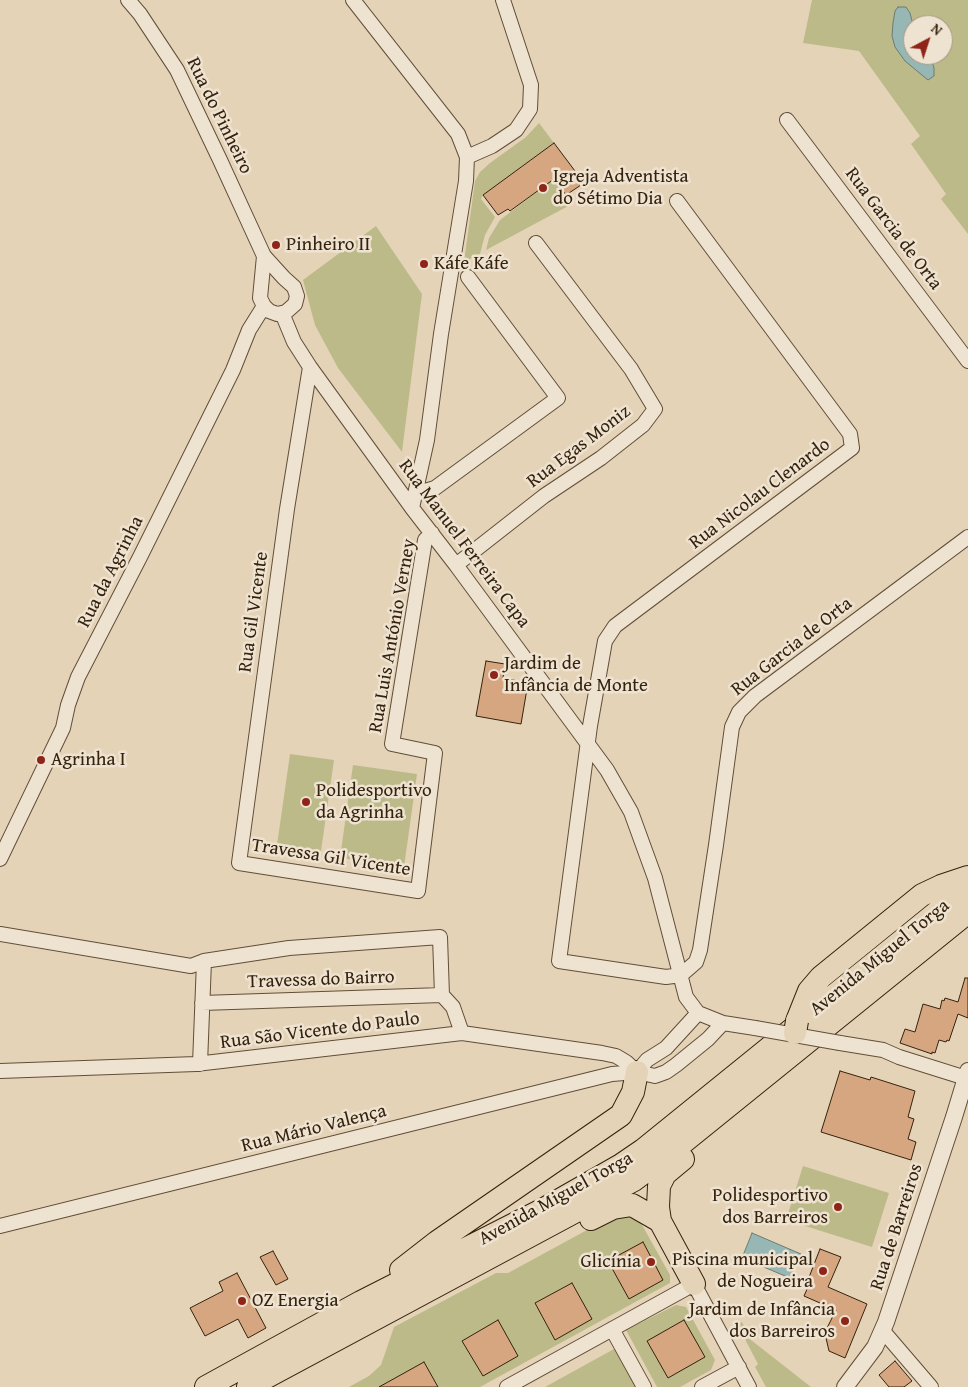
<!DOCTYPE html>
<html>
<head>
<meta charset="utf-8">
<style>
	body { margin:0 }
	#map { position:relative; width:968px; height:1387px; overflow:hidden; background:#e5d3b8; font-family:"Gentium Book Plus",serif }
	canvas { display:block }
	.north { position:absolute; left:903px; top:15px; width:50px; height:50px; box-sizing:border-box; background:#eee2d1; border:1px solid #a49583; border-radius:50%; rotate:40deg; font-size:14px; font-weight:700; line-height:20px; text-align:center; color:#34220d }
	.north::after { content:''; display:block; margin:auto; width:18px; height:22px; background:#8f2418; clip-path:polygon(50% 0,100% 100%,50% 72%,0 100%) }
</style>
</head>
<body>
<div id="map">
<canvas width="968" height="1387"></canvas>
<div class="north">N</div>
</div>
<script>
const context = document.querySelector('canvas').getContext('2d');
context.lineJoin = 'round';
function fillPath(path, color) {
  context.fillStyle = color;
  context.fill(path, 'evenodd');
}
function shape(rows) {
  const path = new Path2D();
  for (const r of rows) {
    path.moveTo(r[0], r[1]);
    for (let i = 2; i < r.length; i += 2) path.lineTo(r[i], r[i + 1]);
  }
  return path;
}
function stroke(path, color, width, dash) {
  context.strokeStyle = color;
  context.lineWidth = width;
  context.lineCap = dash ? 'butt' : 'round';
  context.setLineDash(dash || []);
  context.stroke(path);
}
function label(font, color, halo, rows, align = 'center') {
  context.font = font + ' "Gentium Book Plus",serif';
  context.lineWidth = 5;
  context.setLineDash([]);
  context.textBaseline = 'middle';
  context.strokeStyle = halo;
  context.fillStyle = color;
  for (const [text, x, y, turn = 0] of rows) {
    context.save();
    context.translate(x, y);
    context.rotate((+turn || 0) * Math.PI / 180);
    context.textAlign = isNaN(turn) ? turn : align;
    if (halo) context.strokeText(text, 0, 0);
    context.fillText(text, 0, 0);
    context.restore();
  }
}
const green = shape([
	[812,0,968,0,968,234,941,199,946,194,911,144,920,136,859,51,803,43],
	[913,25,943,25,943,55,913,55],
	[539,123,554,143,483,195,481,199,495,217,485,235,480,254,464,262,475,181,480,172,490,163,526,137],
	[554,179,572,204,486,250,489,238,500,220],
	[376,226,422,294,402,452,338,368,315,325,303,280],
	[290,754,334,760,321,851,277,845],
	[353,765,417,774,404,867,340,858],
	[803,1166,889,1193,872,1247,786,1220],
	[622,1216,633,1218,641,1223,670,1275,670,1283,480,1387,349,1387,369,1376,381,1365,394,1327,496,1273,508,1273,609,1218],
	[676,1305,686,1307,715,1360,711,1370,680,1387,657,1387,626,1330],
	[742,1322,751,1340,811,1387,766,1387,755,1367,758,1364,737,1324],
	[614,1349,635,1387,545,1387]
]);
const water = shape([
	[898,7,906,7,910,13,913,25,913,55,930,55,934,68,934,76,928,80,905,61,895,47,892,36,893,23,895,11,898,7],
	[752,1233,801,1254,790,1278,742,1258,752,1233]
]);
const building = shape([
	[554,143,584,183,566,195,554,179,510,211,508,209,498,215,483,195,554,143],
	[486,661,505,664,503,678,528,683,521,724,476,716,486,661],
	[965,978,968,978,968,1018,958,1014,949,1041,947,1040,946,1042,939,1040,935,1053,932,1052,932,1054,900,1043,905,1029,915,1032,923,1004,940,1009,942,1000,944,1001,945,998,958,1002,965,978],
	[840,1071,870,1080,871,1077,915,1091,908,1117,914,1119,908,1139,916,1142,911,1160,821,1132,840,1071],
	[643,1242,663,1280,629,1299,608,1261,643,1242],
	[820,1249,841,1257,828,1287,867,1304,845,1358,829,1351,826,1338,829,1331,826,1330,836,1310,804,1296,808,1287,806,1285,820,1249],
	[273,1251,288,1279,276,1285,260,1257,273,1251],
	[237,1273,266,1328,248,1338,238,1319,205,1336,190,1308,223,1291,219,1282,237,1273],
	[572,1283,592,1319,555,1340,535,1303,572,1283],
	[498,1320,518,1356,483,1376,462,1341,498,1320],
	[684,1320,705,1357,668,1378,647,1341,684,1320],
	[895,1361,912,1381,904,1387,889,1387,879,1375,895,1361],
	[424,1362,438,1387,379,1387,424,1362]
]);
const minor = shape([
	[128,0,140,14,177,70,220,160,264,256,284,278,294,287,297,296,295,304,286,312,277,314,269,311,264,306,260,298,264,256],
	[353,0,458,134,467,157,466,181,441,334,427,440,412,508],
	[787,120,968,361],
	[467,157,492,146,516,130,530,109,531,85,503,0],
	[677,201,850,434,852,448,615,626,605,641,590,726,559,961,666,977,681,975,696,962,700,950,716,845,732,727,739,712,755,696,968,537],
	[282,313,294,342,310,367,412,508,456,565,607,770,631,812,655,878,686,997,698,1013,723,1023,755,1028],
	[310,367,287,509,239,863,418,891,435,753,392,744,425,540,432,533],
	[415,494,435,488,558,398,468,277],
	[456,565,544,496,601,458,643,425,655,409,631,369,536,243],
	[0,859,63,728,68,705,78,677,140,557,233,370,249,330,264,306],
	[0,934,191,966,204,961],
	[202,1003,442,995],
	[840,1043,883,1050,899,1057,966,1078],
	[200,1064,204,961,289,948,440,937,442,995,453,1007,462,1033],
	[0,1071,196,1064,462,1033,602,1053,616,1056,626,1062,637,1072],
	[637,1072,647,1060,666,1048,698,1013],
	[0,1226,612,1074,637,1072,655,1076,666,1072,676,1065,708,1039,723,1023],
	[612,1329,644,1387],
	[883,1331,931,1387],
	[507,1387,694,1284,749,1387],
	[702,1387,739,1367]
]);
const tertiary = shape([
	[845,1387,875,1347,886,1322,954,1117,968,1071]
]);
const trunk = shape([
	[797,1021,809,991,821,977,922,895,941,886,968,877],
	[683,1159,665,1174,659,1186,658,1207,660,1221,694,1284],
	[591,1219,613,1208,632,1205,660,1221],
	[401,1270,437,1242,621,1115,633,1092,637,1072],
	[206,1387,361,1302,544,1209,621,1165,643,1150,968,887],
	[248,1387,634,1180,670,1153,968,912]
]);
const minorBridge = shape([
	[755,1028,840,1043]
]);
const trunkBridge = shape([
	[795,1033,797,1021]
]);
const markers = [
	[543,188,5,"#8f2418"],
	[276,245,5,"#8f2418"],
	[424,264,5,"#8f2418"],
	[494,675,5,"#8f2418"],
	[41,760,5,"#8f2418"],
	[306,802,5,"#8f2418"],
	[838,1207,5,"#8f2418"],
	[651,1262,5,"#8f2418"],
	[823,1271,5,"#8f2418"],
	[242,1301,5,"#8f2418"],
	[845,1321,5,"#8f2418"]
];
const streetNames = [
	["Rua do Pinheiro",219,116,64],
	["Rua Garcia de Orta",893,229,53],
	["Rua Egas Moniz",579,447,-37],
	["Rua Nicolau Clenardo",760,494,-37],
	["Rua Manuel Ferreira Capa",464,544,53],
	["Rua da Agrinha",111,572,-63],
	["Rua Gil Vicente",254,612,-82],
	["Rua Luis António Verney",393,636,-80],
	["Rua Garcia de Orta",792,647,-38],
	["Travessa Gil Vicente",331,858,9],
	["Avenida Miguel Torga",880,958,-39],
	["Travessa do Bairro",321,980,-2],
	["Rua São Vicente do Paulo",320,1031,-7],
	["Rua Mário Valença",314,1129,-14],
	["Avenida Miguel Torga",556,1199,-29],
	["Rua de Barreiros",897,1227,-72]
];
const poiNames = [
	["Igreja Adventista",553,177],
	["do Sétimo Dia",553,199],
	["Pinheiro II",286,245],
	["Káfe Káfe",434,264],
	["Jardim de",504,664],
	["Infância de Monte",504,686],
	["Agrinha I",51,760],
	["Polidesportivo",316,791],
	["da Agrinha",316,813],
	["Polidesportivo",828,1196,"right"],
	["dos Barreiros",828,1218,"right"],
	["Piscina municipal",813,1260,"right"],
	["de Nogueira",813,1282,"right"],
	["Glicínia",641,1262,"right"],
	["OZ Energia",252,1301],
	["Jardim de Infância",835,1310,"right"],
	["dos Barreiros",835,1332,"right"]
];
fillPath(green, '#bcba89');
fillPath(water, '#96b7b4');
stroke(water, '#6f7b71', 1);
fillPath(building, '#d6a681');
stroke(building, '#34220d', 1);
stroke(minor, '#604e38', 16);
stroke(tertiary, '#604e38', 18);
stroke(trunk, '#34220d', 24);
stroke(minor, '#eee2d1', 14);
stroke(tertiary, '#eee2d1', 16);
stroke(trunk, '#e5d3b8', 22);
stroke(minorBridge, '#604e38', 16, []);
stroke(trunkBridge, '#34220d', 24, []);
stroke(minorBridge, '#eee2d1', 14);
stroke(trunkBridge, '#e5d3b8', 22);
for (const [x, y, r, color] of markers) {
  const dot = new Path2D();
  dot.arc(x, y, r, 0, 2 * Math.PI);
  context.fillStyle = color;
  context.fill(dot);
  stroke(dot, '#eee2d1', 2);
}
label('19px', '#34220d', '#eee2d1', streetNames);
label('19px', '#34220d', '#eee2d1', poiNames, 'left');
</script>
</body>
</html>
